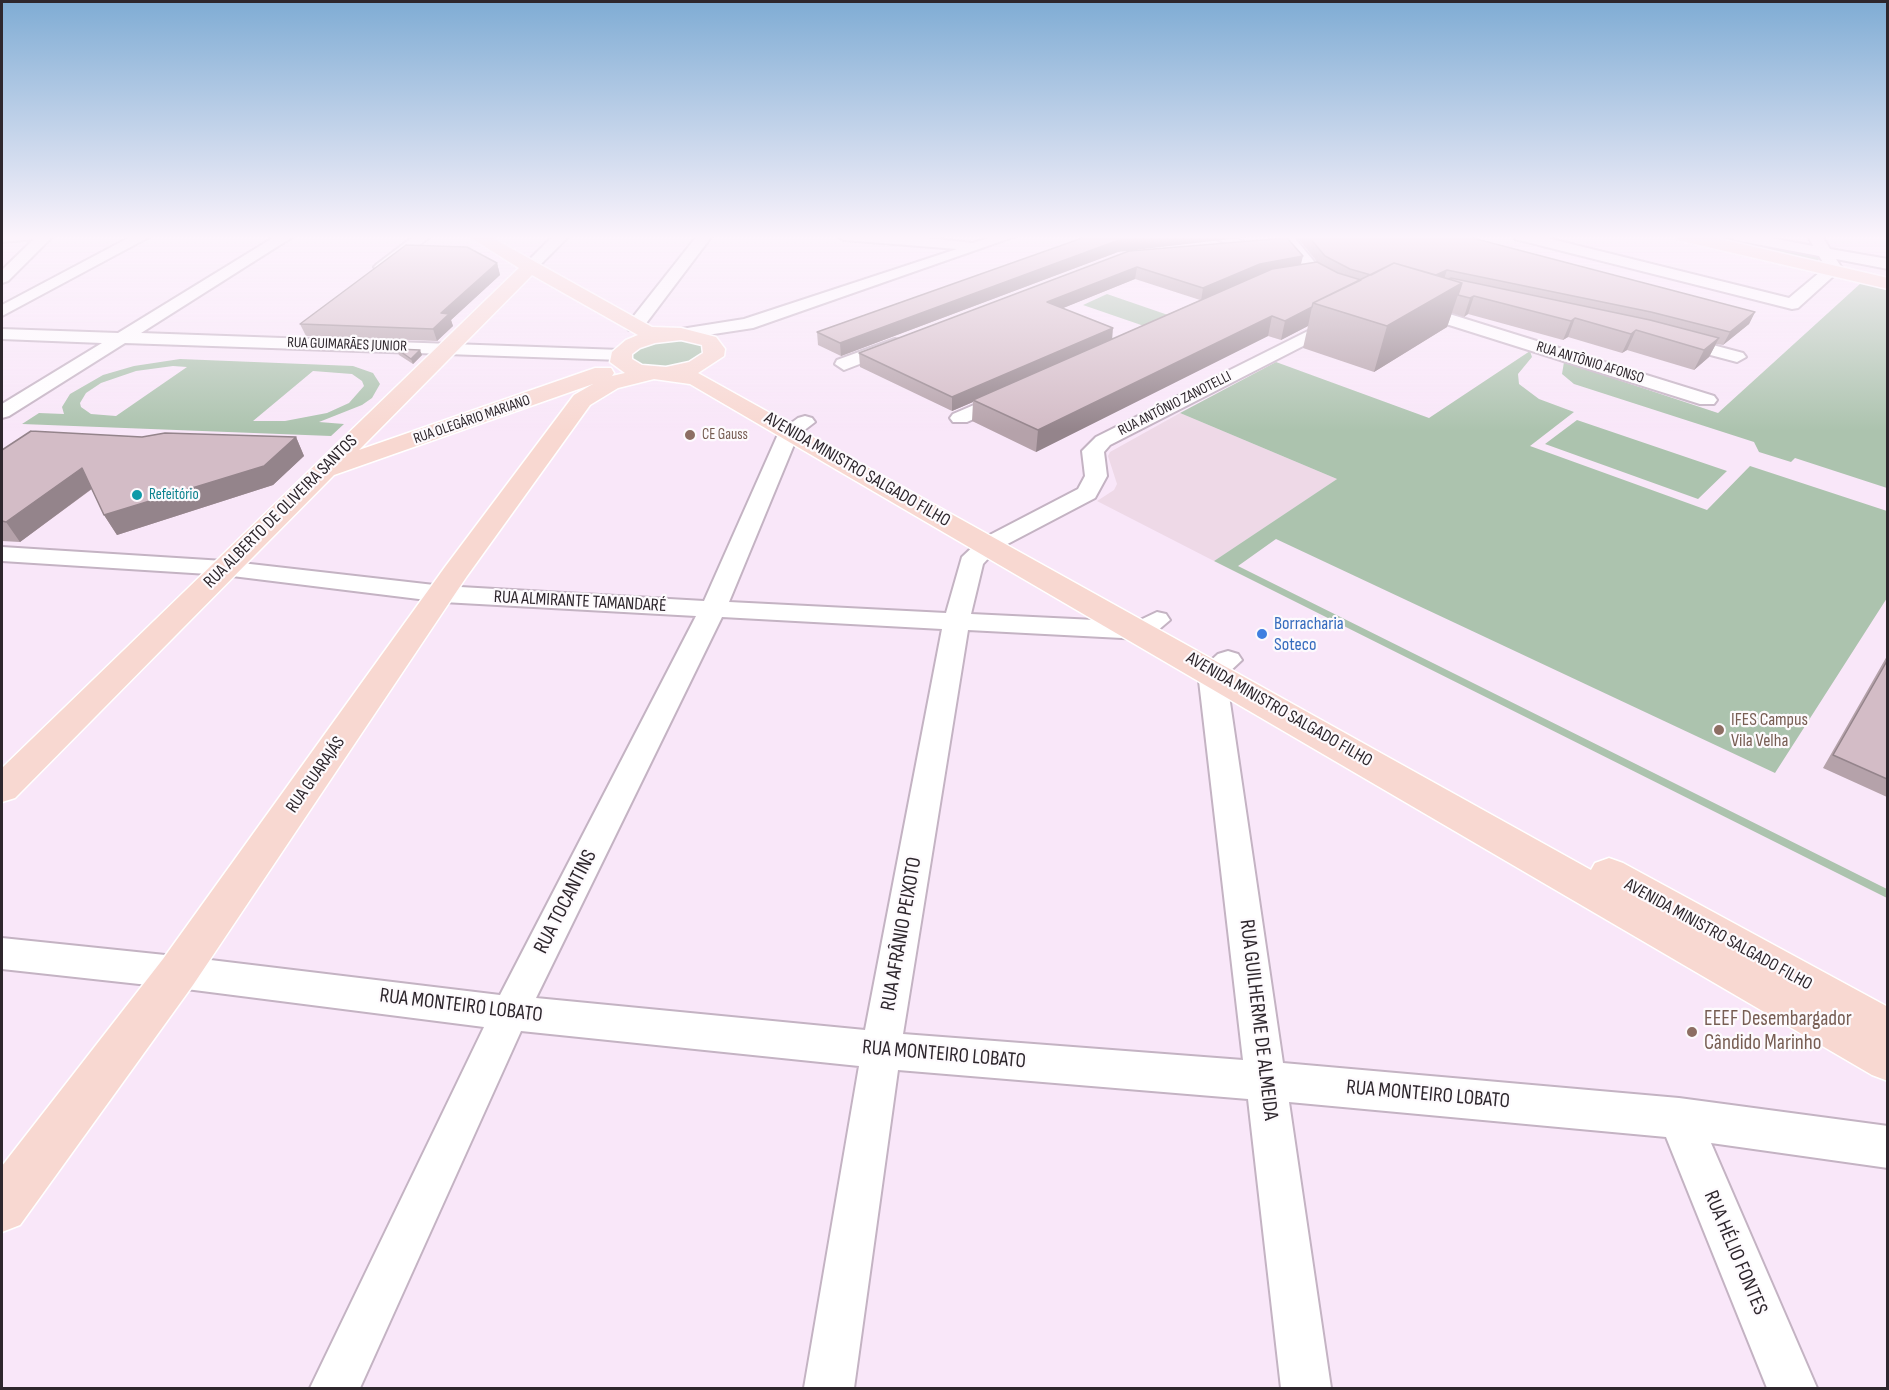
<!DOCTYPE html>
<html>
<head>
<meta charset="utf-8">
<style>
	body { margin:0 }
	#map { position:relative; width:1889px; height:1390px; overflow:hidden; background:#f9e7f9; font-family:"Sofia Sans Condensed",sans-serif }
	canvas { display:block }
	.frame { position:absolute; inset:0; border:3px solid #2e272d; pointer-events:none }
</style>
</head>
<body>
<div id="map">
<canvas width="1889" height="1390"></canvas>
<div class="frame"></div>
</div>
<script>
const context = document.querySelector('canvas').getContext('2d');
context.lineJoin = 'round';
function fillPath(path, color) {
  context.fillStyle = color;
  context.fill(path, 'evenodd');
}
function shape(rows) {
  const path = new Path2D();
  for (const r of rows) {
    path.moveTo(r[0], r[1]);
    for (let i = 2; i < r.length; i += 2) path.lineTo(r[i], r[i + 1]);
  }
  return path;
}
function stroke(path, color, width, dash) {
  context.strokeStyle = color;
  context.lineWidth = width;
  context.lineCap = dash ? 'butt' : 'round';
  context.setLineDash(dash || []);
  context.stroke(path);
}
function label(font, color, halo, rows, align = 'center') {
  context.font = font + ' "Sofia Sans Condensed",sans-serif';
  context.lineWidth = 4.5;
  context.setLineDash([]);
  context.textBaseline = 'middle';
  context.strokeStyle = halo;
  context.fillStyle = color;
  for (const [text, x, y, turn = 0] of rows) {
    context.save();
    context.translate(x, y);
    context.rotate((+turn || 0) * Math.PI / 180);
    context.textAlign = isNaN(turn) ? turn : align;
    if (halo) context.strokeText(text, 0, 0);
    context.fillText(text, 0, 0);
    context.restore();
  }
}
const industrial = shape([
	[1180,413,1337,479,1214,561,1097,501,1114,490,1117,484,1108,456,1110,452]
]);
const green = shape([
	[1696,236,1729,236,1815,252,1819,259,1815,263],
	[1861,283,1887,290,1887,488,1795,458,1791,462,1759,452,1754,442,1574,384,1562,374,1564,362,1718,413],
	[1107,294,1168,315,1144,326,1083,305],
	[673,337,703,343,707,355,673,370,633,365,629,353,631,350],
	[1530,351,1532,357,1518,374,1519,384,1539,399,1574,412,1530,446,1707,510,1750,466,1887,511,1887,598,1775,773,1276,539,1238,566,1887,889,1887,898,1214,561,1337,479,1180,413,1276,362,1429,418],
	[180,359,353,366,373,373,380,384,372,398,362,405,319,422,344,424,331,436,22,424,39,413,64,414,62,407,70,394,103,375,134,366],
	[173,366,187,367,116,416,91,414,81,407,80,403,86,393,101,383,136,371],
	[313,371,352,374,362,381,364,386,349,403,327,413,285,421,253,421],
	[1577,420,1727,471,1698,499,1545,444]
]);
const minor = shape([
	[2,236,37,237,53,236,8,281,2,283,2,270,34,239,2,242,2,236],
	[132,236,151,236,2,316,2,305,132,236],
	[276,236,294,236,141,333,621,350,630,355,621,360,125,343,9,416,2,418,2,404,102,343,2,339,2,329,118,333,276,236],
	[414,236,431,236,387,270,377,270,374,267,377,264,414,236],
	[553,236,569,236,535,270,525,270,522,267,553,236],
	[697,236,712,236,641,330,629,330,626,326,629,322,697,236],
	[837,236,908,236,973,243,994,236,1016,236,753,328,681,339,672,334,681,329,744,319,957,249,844,240,837,236],
	[1207,236,1230,236,1251,245,1244,249,1207,236],
	[1278,236,1293,236,1321,270,1344,283,1346,286,1344,289,1332,289,1309,276,1278,236],
	[1513,236,1539,236,1789,298,1826,267,1819,256,1735,240,1728,236,1761,236,1813,246,1808,236,1822,236,1830,249,1888,259,1888,269,1836,259,1842,268,1839,271,1798,308,1792,309,1515,239,1513,236],
	[1414,303,1714,396,1717,400,1714,404,1700,404,1408,312,1406,308,1414,303],
	[1340,315,1349,320,1346,324,1110,445,1104,452,1107,476,1095,498,996,550,983,564,971,614,1136,622,1157,612,1166,614,1170,620,1150,637,1141,639,968,630,903,1034,1243,1060,1198,672,1218,654,1228,651,1238,654,1242,660,1226,675,1283,1063,1679,1098,1888,1126,1888,1168,1711,1143,1817,1388,1767,1388,1666,1137,1289,1102,1331,1388,1281,1388,1248,1099,898,1070,854,1388,804,1388,859,1066,521,1031,360,1388,310,1388,484,1027,194,990,2,969,2,938,194,958,500,995,696,616,443,602,224,575,2,561,2,547,224,561,443,586,704,601,779,432,798,418,805,416,812,418,815,422,798,435,729,602,946,613,962,557,980,540,1078,489,1085,476,1082,451,1096,437,1340,315],
	[722,617,942,629,865,1030,536,998,722,617],
	[1675,335,1743,353,1746,357,1737,362,1669,344,1666,340,1675,335],
	[895,339,901,340,904,344,901,348,844,370,835,364,837,360,895,339],
	[1009,390,1016,392,1019,396,1016,400,967,422,953,422,950,418,953,414,1009,390]
]);
const major = shape([
	[468,236,489,236,652,327,681,328,716,337,725,349,724,356,698,373,1591,870,1595,863,1609,858,1623,863,1888,1007,1888,1081,1872,1075,690,384,654,379,618,388,590,405,467,576,193,985,20,1225,2,1232,2,1166,163,959,445,567,574,395,593,384,334,475,15,798,2,802,2,768,519,268,468,236],
	[532,275,638,335,626,340,612,352,610,362,625,373,612,376,614,373,611,368,595,368,359,450,532,275],
	[681,340,702,345,703,353,689,362,666,367,642,365,632,359,632,354,640,348,655,343,681,340],
	[1676,236,1707,236,1888,278,1888,289,1678,240,1676,236]
]);
const wall = shape([
	[1296,236,1465,236,1755,312,1749,324,1723,345,1716,344,1709,357,1694,370,1627,350,1622,353,1568,337,1563,340,1468,314,1464,317,1452,313,1447,327,1374,372,1303,348,1308,326,1281,340,1268,336,1036,452,972,421,973,402,952,411,860,367,859,353,1129,251,1301,265,1318,263],
	[1135,279,1200,300,1112,339,1063,308],
	[1118,252,841,356,818,345,817,332],
	[497,263,500,275,451,320,453,326,437,341,306,336,300,324],
	[397,349,422,355,413,364,399,355],
	[142,437,296,437,304,456,273,485,117,535,104,515,92,489,20,542,2,541,2,450],
	[1887,656,1887,797,1823,768]
]);
const shadedWall = shape([
	[1156,236,1256,236,1118,252,841,356,840,343,1119,240],
	[1303,256,1300,268,1201,301,1203,288,1260,264],
	[497,263,500,275,451,320,453,326,437,341,433,329,441,313],
	[1137,267,1135,279,1046,315,1047,302],
	[1447,270,1443,282,1411,287],
	[1462,283,1447,327,1374,372,1387,326],
	[1474,296,1468,314,1464,317,1470,298],
	[1312,307,1308,326,1281,340,1285,321],
	[1755,312,1749,324,1723,345,1730,332],
	[1272,316,1268,336,1036,452,1038,430],
	[1575,318,1568,337,1563,340,1571,321],
	[1113,328,1112,341,973,400,973,402,952,411,952,397],
	[1636,330,1627,350,1622,353,1631,334],
	[1719,338,1709,357,1694,370,1704,350],
	[420,350,422,355,413,364,411,359],
	[296,437,304,456,273,485,117,535,104,515],
	[82,468,94,487,20,542,6,522]
]);
const building = shape([
	[1088,236,1156,236,1119,240,840,343,817,332,1088,236],
	[1308,236,1465,236,1755,312,1730,332,1651,312,1447,270,1436,275,1394,263,1371,275,1350,269,1325,256,1308,236],
	[1287,238,1303,256,1260,264,1203,288,1137,267,1047,302,1113,328,952,397,859,353,1129,251,1287,238],
	[406,245,467,247,497,263,441,313,449,314,433,329,300,324,406,245],
	[1317,262,1338,273,1361,280,1313,303,1312,307,1285,321,1272,316,1038,430,973,400,1272,269,1317,262],
	[1394,263,1462,283,1387,326,1313,303,1394,263],
	[1451,278,1650,320,1719,338,1704,350,1636,330,1631,334,1575,318,1571,321,1474,296,1470,298,1458,295,1462,283,1449,279,1451,278],
	[397,349,420,350,411,359,397,349],
	[31,431,142,437,165,433,296,437,264,466,104,515,82,468,6,522,2,521,2,450,31,431],
	[1887,661,1887,779,1833,755,1887,661]
]);
const markers = [
	[690,435,6,"#8d6e63"],
	[137,495,6,"#0f9aa8"],
	[1262,634,6,"#3f7fe0"],
	[1719,730,6,"#8d6e63"],
	[1692,1032,6,"#8d6e63"]
];
const farStreetnames = [
	["RUA GUIMARÃES JUNIOR",347,345,2],
	["RUA ANTÔNIO AFONSO",1590,363,17],
	["RUA ANTÔNIO ZANOTELLI",1175,404,-27],
	["RUA OLEGÁRIO MARIANO",472,420,-19]
];
const farEducationnames = [
	["CE Gauss",702,435]
];
const farCulturenames = [
	["Refeitório",149,495]
];
const streetNames = [
	["AVENIDA MINISTRO SALGADO FILHO",857,470,30],
	["RUA ALBERTO DE OLIVEIRA SANTOS",281,512,-45],
	["RUA ALMIRANTE TAMANDARÉ",580,602,3],
	["AVENIDA MINISTRO SALGADO FILHO",1279,710,30],
	["RUA GUARAJÁS",316,775,-55],
	["AVENIDA MINISTRO SALGADO FILHO",1718,935,29]
];
const shopNames = [
	["Borracharia",1274,624],
	["Soteco",1274,645]
];
const educationNames = [
	["IFES Campus",1731,720],
	["Vila Velha",1731,741]
];
const nearStreetnames = [
	["RUA TOCANTINS",566,902,-63],
	["RUA AFRÂNIO PEIXOTO",902,934,-80],
	["RUA MONTEIRO LOBATO",461,1006,7],
	["RUA GUILHERME DE ALMEIDA",1258,1020,83],
	["RUA MONTEIRO LOBATO",944,1055,5],
	["RUA MONTEIRO LOBATO",1428,1095,5],
	["RUA HÉLIO FONTES",1735,1253,67]
];
const nearEducationnames = [
	["EEEF Desembargador",1704,1020],
	["Cândido Marinho",1704,1044]
];
fillPath(industrial, '#eed9e7');
fillPath(green, '#acc3ae');
stroke(minor, '#c4b3c3', 4);
stroke(major, '#fff', 3);
fillPath(minor, '#fff');
fillPath(major, '#f8d8d1');
fillPath(wall, '#b5a2aa');
fillPath(shadedWall, '#94848b');
fillPath(building, '#d3bcc6');
stroke(building, '#94848b', 1.5);
const sky = context.createLinearGradient(0, 0, 0, 431);
sky.addColorStop(0, '#7facd4');
sky.addColorStop(0.55, '#fcf4fc');
sky.addColorStop(1, '#fcf4fc00');
context.fillStyle = sky;
context.fillRect(0, 0, 1889, 431);
for (const [x, y, r, color] of markers) {
  const dot = new Path2D();
  dot.arc(x, y, r, 0, 2 * Math.PI);
  context.fillStyle = color;
  context.fill(dot);
  stroke(dot, '#fdfafd', 2);
}
label('15px', '#2e272d', '#fdfafd', farStreetnames);
label('15px', '#785e54', '#fdfafd', farEducationnames, 'left');
label('15px', '#0d838f', '#fdfafd', farCulturenames, 'left');
label('18px', '#2e272d', '#fdfafd', streetNames);
label('18px', '#366cbe', '#fdfafd', shopNames, 'left');
label('18px', '#785e54', '#fdfafd', educationNames, 'left');
label('21px', '#2e272d', '#fdfafd', nearStreetnames);
label('21px', '#785e54', '#fdfafd', nearEducationnames, 'left');
</script>
</body>
</html>
